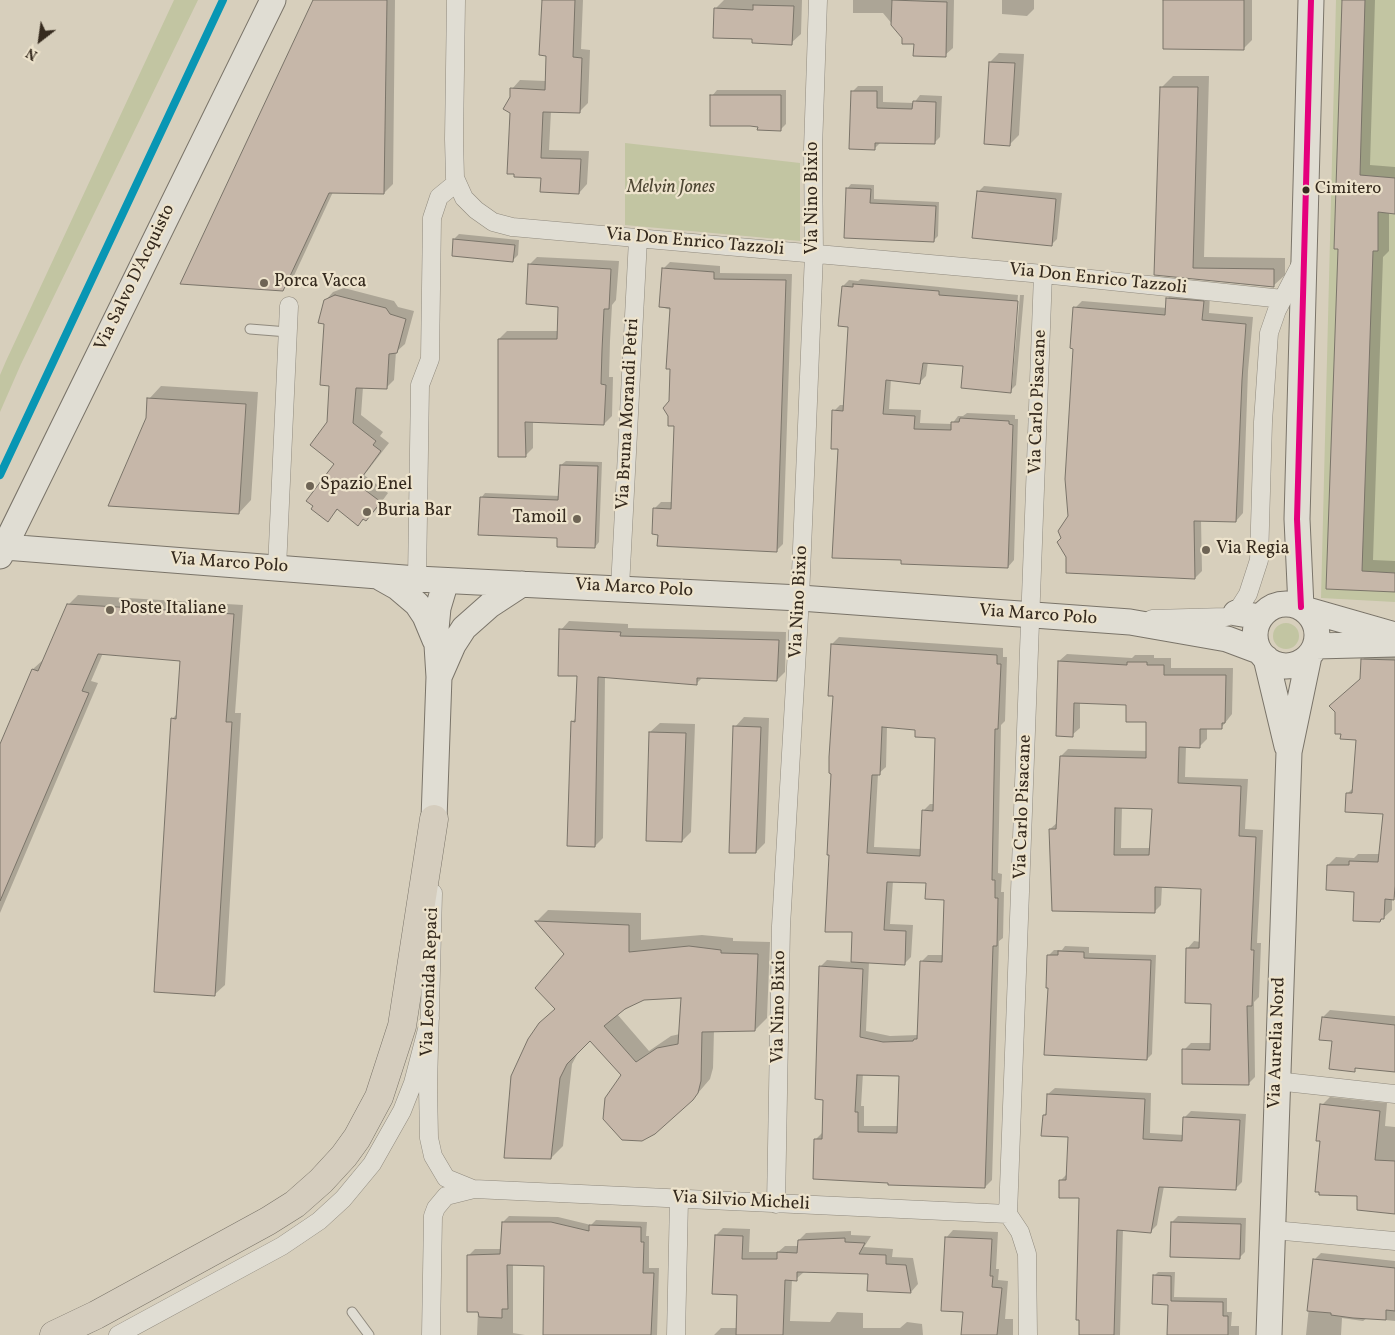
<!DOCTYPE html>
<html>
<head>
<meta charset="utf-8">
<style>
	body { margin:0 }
	#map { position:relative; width:1395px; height:1335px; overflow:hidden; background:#d7cfbc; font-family:Vollkorn,serif }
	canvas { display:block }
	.north { position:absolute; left:15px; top:15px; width:50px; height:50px; -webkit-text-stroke:4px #ede3cc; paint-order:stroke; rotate:210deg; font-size:14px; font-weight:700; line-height:20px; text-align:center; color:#352a1e }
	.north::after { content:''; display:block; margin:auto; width:18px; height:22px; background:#352a1e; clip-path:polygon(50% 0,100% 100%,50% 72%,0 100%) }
</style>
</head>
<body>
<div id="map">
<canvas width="1395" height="1335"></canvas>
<div class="north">N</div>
</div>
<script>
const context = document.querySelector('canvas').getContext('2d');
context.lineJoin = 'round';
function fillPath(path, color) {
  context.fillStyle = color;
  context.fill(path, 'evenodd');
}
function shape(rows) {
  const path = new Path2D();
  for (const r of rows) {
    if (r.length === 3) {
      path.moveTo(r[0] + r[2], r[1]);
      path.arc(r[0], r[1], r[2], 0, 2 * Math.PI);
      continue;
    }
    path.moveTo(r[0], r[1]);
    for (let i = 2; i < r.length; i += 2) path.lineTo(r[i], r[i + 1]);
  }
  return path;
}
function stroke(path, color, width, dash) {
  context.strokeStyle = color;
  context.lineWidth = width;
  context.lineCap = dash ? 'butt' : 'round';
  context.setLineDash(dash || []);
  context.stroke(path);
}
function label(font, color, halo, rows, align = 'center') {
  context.font = font + ' Vollkorn,serif';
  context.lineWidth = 4.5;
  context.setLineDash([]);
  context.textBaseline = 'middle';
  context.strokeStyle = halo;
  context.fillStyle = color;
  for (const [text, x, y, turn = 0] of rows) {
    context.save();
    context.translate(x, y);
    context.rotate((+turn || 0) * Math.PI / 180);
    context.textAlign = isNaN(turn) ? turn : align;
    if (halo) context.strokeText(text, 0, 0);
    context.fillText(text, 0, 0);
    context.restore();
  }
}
const green = shape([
	[174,0,198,0,21,364,0,412,0,375,6,361],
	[1336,0,1395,0,1395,602,1321,598],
	[625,143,800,163,800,241,625,225],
	[1286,636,13]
]);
const shadow = shape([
	[315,0,395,0,393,184,384,193,333,192,292,280,282,290],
	[543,0,583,0,581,49,590,50,588,103,579,112,551,111,549,150,589,151,587,184,579,193,543,177,512,89,520,80,546,81,547,54],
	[724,0,802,0,801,34,791,43,715,9],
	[853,0,954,0,953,48,945,55,915,43,903,37,883,13,853,13],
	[1002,0,1034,0,1034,9,1027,16,1002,14],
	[1165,0,1252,0,1252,40,1243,49],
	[1343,0,1375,0,1370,165,1395,167,1395,213,1389,212,1389,251,1383,257,1373,560,1395,561,1395,591,1327,588,1339,248],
	[999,53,1024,54,1019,135,1010,144,990,62],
	[1173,76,1209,76,1204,257,1285,258,1285,275,1273,286,1156,274,1161,88],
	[858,86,883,86,883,102,914,103,920,95,942,96,940,137,934,143,881,142,874,149,852,92],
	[717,90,786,90,786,124,781,129,759,126,712,96],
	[851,184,874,185,874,199,939,202,938,236,934,240,845,237,847,189],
	[984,186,1062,193,1057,239,1051,245,978,192],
	[459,234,519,240,518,255,513,260,453,255,454,239],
	[537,257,619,261,616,300,612,305,610,341,609,377,613,377,612,416,604,424,533,421,533,448,525,456,499,339,507,331,558,331,560,305,529,265],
	[670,262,720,266,720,273,792,274,783,544,776,551,659,533,655,508,661,502,673,502,675,425,670,402,671,310,661,307,663,269],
	[861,279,1018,295,1010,386,1012,386,1020,295,1024,295,1016,385,1010,391,964,365,928,362,926,376,920,382,891,379,889,409,921,410,920,423,952,424,958,416,963,416,967,413,1015,415,1015,419,1018,419,1014,560,1008,567,902,558,839,448,834,411,840,405,845,405,849,326,843,286,849,280,858,281],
	[344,288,394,301,398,307,414,311,405,344,396,352,394,380,386,388,363,387,361,415,383,432,380,436,389,443,364,475,388,493,374,512,358,524,338,509,328,520,336,463,328,422,331,385,325,301,333,292],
	[1175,291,1210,295,1209,313,1253,317,1248,371,1243,513,1236,521,1201,520,1202,571,1195,578,1068,557,1062,538,1069,516,1075,308,1082,301,1167,308,1168,298],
	[161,386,258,392,251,500,239,513,148,418,149,399],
	[566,461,602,462,599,542,595,547,558,537,481,498,485,493,560,496,561,465],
	[78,595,243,605,235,713,241,713,225,985,215,994,172,719,178,713,181,659,103,653,91,681,98,683,0,913,0,748,33,669,43,660,68,605],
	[569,621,628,624,628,628,786,632,785,672,777,680,703,677,696,684,605,677,603,838,595,846,572,722,577,717,578,675,561,630],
	[839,637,1003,648,1003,657,1007,657,1005,721,1001,725,998,873,1002,874,1001,892,1004,892,1003,938,999,941,992,1180,985,1187,889,1182,816,1139,822,1133,825,1098,820,967,827,960,852,962,853,930,831,854,834,695,832,644],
	[887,726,916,729,936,737,934,804,930,804,923,811,921,849,874,847,878,774,886,767],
	[893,881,927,882,945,898,944,955,928,955,921,962,918,1035,890,1036,866,1031,869,962,904,964,911,957,913,925,890,924],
	[863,1073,900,1074,898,1126,864,1126,864,1106,861,1106],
	[1371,652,1395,653,1395,897,1392,898,1392,910,1380,921,1355,891,1328,865,1336,857,1354,858,1358,854,1380,854,1383,813,1347,794,1354,787,1362,660],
	[1067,654,1132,658,1135,655,1154,655,1154,658,1171,658,1171,668,1233,668,1232,714,1221,728,1207,727,1207,739,1199,747,1186,746,1185,777,1248,779,1245,829,1263,830,1257,943,1261,943,1259,997,1254,1002,1255,1077,1248,1084,1184,1050,1191,1043,1211,1043,1212,1003,1187,949,1194,941,1201,942,1202,888,1162,886,1161,905,1154,912,1050,829,1058,822,1061,756,1068,749,1147,751,1147,721,1127,704,1080,702,1080,728,1072,735,1059,661],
	[1122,807,1153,808,1151,848,1121,848],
	[744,717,769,718,765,843,756,852,735,727],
	[660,723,695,724,691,832,682,841,650,732],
	[548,910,641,913,641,940,702,935,733,938,733,941,770,942,767,1018,755,1030,714,1030,713,1068,710,1079,692,1100,622,1075,590,1039,579,1051,572,1064,563,1146,551,1158,556,1008,566,954,536,922],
	[683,997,680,1034,671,1036,649,1051,617,1014,644,999],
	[1065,946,1089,947,1089,953,1156,955,1152,1054,1147,1059,1049,987,1048,956,1054,950,1062,950],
	[1330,1010,1395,1016,1395,1071,1358,1067,1354,1070,1333,1040,1323,1017],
	[1055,1088,1151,1093,1150,1133,1184,1135,1185,1117,1191,1111,1246,1114,1242,1182,1235,1189,1164,1186,1157,1225,1151,1231,1123,1229,1120,1335,1080,1335,1080,1197,1061,1180,1067,1174,1069,1136,1044,1115,1047,1112,1048,1094],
	[1330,1097,1387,1103,1385,1126,1395,1127,1395,1212,1358,1195,1322,1140,1322,1105],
	[509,1216,558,1217,591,1225,596,1220,647,1222,646,1236,649,1236,649,1268,659,1268,657,1335,544,1335,546,1265,513,1264,513,1333,525,1335,477,1335,478,1311,469,1255,475,1249,502,1249,503,1222],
	[1178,1216,1246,1218,1245,1252,1239,1258,1172,1222],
	[723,1228,750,1229,749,1252,778,1252,785,1246,799,1246,799,1240,806,1233,851,1231,851,1235,871,1236,864,1247,893,1249,892,1257,913,1258,918,1284,911,1292,869,1290,870,1273,804,1272,796,1279,792,1279,790,1321,830,1322,837,1312,863,1313,863,1328,900,1328,907,1322,922,1324,923,1335,714,1335,721,1328,738,1328,739,1294,716,1235],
	[953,1230,998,1232,996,1269,999,1269,998,1280,1008,1281,1005,1319,1013,1319,1013,1335,963,1335,964,1311,946,1238],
	[1321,1253,1395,1261,1395,1321,1367,1318,1363,1321,1342,1318,1341,1335,1306,1335,1314,1260],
	[1158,1272,1175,1272,1174,1297,1227,1298,1227,1312,1232,1312,1231,1326,1239,1326,1239,1335,1169,1335,1169,1304,1154,1276]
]);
const building = shape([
	[313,0,387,0,384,194,329,193,283,291,180,284,313,0],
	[542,0,575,0,573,57,582,58,580,113,543,112,541,158,581,159,579,194,540,192,541,178,514,177,514,174,507,174,510,113,503,109,510,97,510,88,545,90,546,56,539,55,542,0],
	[892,0,947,2,946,57,913,56,914,44,902,44,902,38,891,25,892,0],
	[1163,0,1244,0,1244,50,1163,49,1163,0],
	[1342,0,1365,0,1360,175,1395,178,1395,214,1378,212,1378,251,1373,251,1362,571,1395,573,1395,592,1326,589,1338,249,1334,249,1342,0],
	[753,5,794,6,792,45,752,43,752,39,713,38,714,8,753,10,753,5],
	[989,62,1015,63,1010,146,984,144,989,62],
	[1160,87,1198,87,1193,268,1274,269,1274,287,1154,275,1160,87],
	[851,91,877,91,877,108,912,109,913,101,936,102,935,144,875,143,875,150,849,149,851,91],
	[710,95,781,95,781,131,757,130,758,127,750,126,710,126,710,95],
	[846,188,871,189,870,203,936,206,934,242,844,238,846,188],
	[977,191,1056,199,1052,246,972,238,977,191],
	[453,239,515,245,513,262,452,256,453,239],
	[528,264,611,269,609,309,604,309,602,350,601,384,606,385,604,425,525,422,526,457,498,457,498,339,557,339,558,307,526,304,528,264],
	[662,268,714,272,714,279,786,280,777,552,657,546,658,535,652,534,653,508,671,509,674,426,668,426,668,416,663,408,669,401,670,369,666,369,670,308,659,307,662,268],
	[853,284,939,291,939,295,1018,301,1011,393,961,388,963,366,923,363,920,384,886,380,883,414,915,416,914,429,951,430,951,422,959,422,960,418,1009,421,1009,424,1013,425,1008,568,901,564,901,560,832,558,838,449,831,449,832,410,843,411,848,327,838,326,842,286,853,287,853,284],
	[335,295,386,308,390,314,406,319,397,353,389,354,387,389,356,388,353,423,376,441,373,445,381,451,357,484,381,502,366,521,363,519,358,526,337,509,328,522,311,509,313,506,306,501,334,464,310,445,327,422,329,386,320,385,324,324,318,323,324,300,335,295],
	[1166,298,1204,301,1202,320,1246,324,1242,380,1236,522,1194,521,1195,579,1066,573,1066,557,1057,542,1061,538,1058,531,1068,516,1065,479,1073,349,1070,348,1073,307,1165,315,1166,298],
	[147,398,246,404,239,514,108,506,146,418,147,398],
	[560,465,598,466,595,548,557,547,557,538,478,535,480,497,558,500,560,465],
	[67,604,234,614,226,722,232,722,215,996,154,992,171,718,176,719,180,661,98,654,82,691,89,693,0,901,0,744,32,669,38,671,67,604],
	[559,629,621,632,620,636,779,640,777,681,697,678,697,685,598,677,595,847,567,846,571,721,575,722,577,676,558,676,559,629],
	[831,644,997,655,997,664,1001,664,998,729,995,729,992,880,995,880,995,898,998,898,997,946,993,946,985,1188,888,1185,888,1183,813,1179,814,1139,822,1139,823,1100,815,1099,819,966,863,969,860,1037,883,1042,913,1041,914,1039,917,1039,920,961,942,962,944,900,925,899,926,883,887,882,884,930,906,931,905,965,851,962,852,932,825,932,829,855,827,855,831,774,829,773,829,757,833,696,828,696,831,644],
	[882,727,915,730,915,737,935,738,933,811,922,810,920,856,867,853,872,775,880,775,882,727],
	[857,1075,899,1076,897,1133,858,1132,858,1112,855,1112,857,1075],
	[1361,659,1395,660,1395,886,1394,900,1385,899,1384,919,1381,919,1380,922,1353,921,1354,892,1326,890,1327,865,1349,865,1349,861,1378,862,1383,814,1345,812,1346,793,1352,793,1356,740,1340,739,1341,734,1335,734,1335,712,1329,706,1360,679,1361,659],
	[1058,661,1127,665,1127,662,1147,662,1147,665,1164,665,1164,675,1226,675,1225,723,1222,723,1222,729,1200,729,1200,748,1179,747,1178,783,1241,786,1239,836,1256,837,1251,950,1254,950,1252,1006,1247,1006,1249,1085,1182,1084,1182,1049,1210,1050,1211,1004,1185,1003,1186,948,1199,948,1201,889,1155,887,1155,913,1052,911,1049,829,1056,829,1060,756,1146,758,1146,722,1126,722,1126,705,1074,703,1073,737,1056,736,1058,661],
	[1115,808,1152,809,1149,855,1114,855,1115,808],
	[733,726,761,727,756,853,729,853,733,726],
	[649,732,686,733,682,842,646,841,649,732],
	[535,921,629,925,629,952,689,946,721,950,721,953,758,954,755,1031,702,1032,701,1081,698,1093,693,1100,655,1134,642,1141,622,1140,603,1119,605,1098,621,1075,590,1041,567,1064,560,1078,551,1159,504,1158,511,1076,528,1039,539,1023,555,1009,535,988,564,954,535,921],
	[681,998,678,1044,657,1048,636,1062,604,1026,625,1009,644,1000,681,998],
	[1058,951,1084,952,1084,958,1151,960,1147,1060,1044,1055,1048,988,1046,988,1047,955,1058,955,1058,951],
	[1322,1017,1395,1025,1395,1072,1355,1068,1355,1072,1329,1069,1332,1041,1319,1040,1322,1017],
	[1047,1094,1145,1099,1143,1139,1182,1141,1183,1117,1240,1120,1236,1190,1159,1187,1151,1233,1117,1230,1114,1335,1079,1335,1079,1320,1076,1320,1079,1198,1059,1198,1059,1180,1066,1180,1068,1137,1041,1136,1043,1115,1046,1115,1047,1094],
	[1320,1104,1380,1111,1375,1160,1395,1161,1395,1214,1357,1210,1357,1196,1319,1195,1319,1192,1315,1192,1320,1141,1316,1141,1320,1104],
	[502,1222,551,1222,589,1231,589,1225,641,1227,641,1242,644,1242,643,1273,654,1273,651,1335,543,1335,544,1266,507,1265,508,1309,502,1309,502,1318,479,1317,478,1312,467,1312,467,1255,500,1254,502,1222],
	[1171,1222,1241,1224,1240,1259,1170,1257,1171,1222],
	[715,1235,743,1236,742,1259,777,1259,777,1252,797,1253,798,1240,845,1238,845,1242,865,1243,859,1254,886,1255,886,1264,906,1265,911,1293,867,1291,868,1274,797,1272,797,1281,785,1280,783,1335,736,1335,737,1295,712,1294,715,1235],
	[945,1237,992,1239,990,1276,993,1276,992,1287,1002,1288,997,1335,961,1335,963,1312,941,1311,945,1237],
	[1313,1259,1395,1268,1395,1311,1386,1310,1386,1320,1353,1318,1331,1315,1331,1313,1307,1311,1313,1259],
	[1153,1275,1171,1276,1171,1301,1223,1302,1223,1316,1228,1316,1228,1335,1167,1335,1168,1305,1152,1304,1153,1275]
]);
const lane = shape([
	[250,329,288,332],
	[352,1312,369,1335]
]);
const street = shape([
	[456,0,454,139,455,178,464,198,476,210,493,222,512,227,1043,274,1283,299],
	[277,568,289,306],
	[417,579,420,385,430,359,432,218,439,197,456,183],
	[620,588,638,239],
	[1152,619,1226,617,1236,613,1248,594,1259,560,1263,422,1269,333,1277,310,1302,262],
	[433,893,428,1086,429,1138,433,1156,446,1178,473,1189],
	[1276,1081,1395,1094],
	[776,1204,781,926,800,598,814,254,813,149,818,0],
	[1273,1230,1395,1241],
	[118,1335,282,1246,319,1221,343,1199,372,1164,402,1111,413,1083,430,1018],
	[431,1335,433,1216,436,1208,446,1196,474,1189,1008,1214],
	[676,1335,679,1200],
	[1028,1335,1027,1254,1020,1232,1008,1214,1043,274]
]);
const secondary = shape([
	[5,547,417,579,800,598,1130,622,1227,639,1259,651],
	[0,556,273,0],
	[381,578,397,587,417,604,425,616,435,640],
	[1286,635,31],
	[1301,607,1297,519,1311,0],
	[1304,609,1395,635],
	[1236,613,1260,617],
	[1316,646,1395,644],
	[1266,658,1287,746],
	[439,677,453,645,464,628,490,605,522,584],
	[434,819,439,677,436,629,438,608,446,581],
	[1269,1335,1289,752,1309,656]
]);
const highway = shape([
	[54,1335,96,1315,268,1221,295,1204,321,1181,344,1156,357,1138,379,1097,402,1026,434,819]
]);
const bus1 = shape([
	[1301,607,1297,519,1311,0]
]);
const rail1 = shape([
	[0,475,223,0]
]);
const markers = [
	[1306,190,4.5,"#352a1e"],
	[264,283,5,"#6e6455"],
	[310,486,5,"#6e6455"],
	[367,512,5,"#6e6455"],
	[577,519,5,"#6e6455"],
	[1206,550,5,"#6e6455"],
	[110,610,5,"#6e6455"]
];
const busNames = [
	["Cimitero",1315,190]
];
const parkNames = [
	["Melvin Jones",671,189]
];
const streetNames = [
	["Via Nino Bixio",814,198,-90],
	["Via Don Enrico Tazzoli",695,243,5],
	["Via Salvo D'Acquisto",136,278,-64],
	["Via Don Enrico Tazzoli",1098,280,6],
	["Via Carlo Pisacane",1039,402,-88],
	["Via Bruna Morandi Petri",629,414,-87],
	["Via Marco Polo",229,564,4],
	["Via Marco Polo",634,589,3],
	["Via Nino Bixio",800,602,-87],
	["Via Marco Polo",1038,616,4],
	["Via Carlo Pisacane",1024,807,-88],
	["Via Leonida Repaci",431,982,-88],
	["Via Nino Bixio",780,1007,-89],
	["Via Aurelia Nord",1278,1043,-88],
	["Via Silvio Micheli",741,1202,3]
];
const poiNames = [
	["Porca Vacca",274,283],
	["Spazio Enel",320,486],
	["Buria Bar",377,512],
	["Tamoil",567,519,"right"],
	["Via Regia",1216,550],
	["Poste Italiane",120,610]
];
fillPath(green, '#c2c5a2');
fillPath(shadow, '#0003');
fillPath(building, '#c6b7a9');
stroke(building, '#7a7469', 1);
stroke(lane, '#908a7e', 11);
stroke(street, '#908a7e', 19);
stroke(secondary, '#7a7469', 27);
stroke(highway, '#7a7469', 29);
stroke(lane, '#e0ddd3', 9);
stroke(street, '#e0ddd3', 18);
stroke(secondary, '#e0ddd3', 25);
stroke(highway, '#d5cdbe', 28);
stroke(bus1, '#e5007d', 6);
stroke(rail1, '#0896b4', 8);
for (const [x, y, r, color] of markers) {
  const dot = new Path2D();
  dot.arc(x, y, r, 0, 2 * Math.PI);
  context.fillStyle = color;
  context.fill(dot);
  stroke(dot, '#ede3cc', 2);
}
label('17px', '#352a1e', '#ede3cc', busNames, 'left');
label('italic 18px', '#4e4734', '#ede3cc', parkNames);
label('18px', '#352a1e', '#ede3cc', streetNames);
label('18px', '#352a1e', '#ede3cc', poiNames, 'left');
</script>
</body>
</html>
